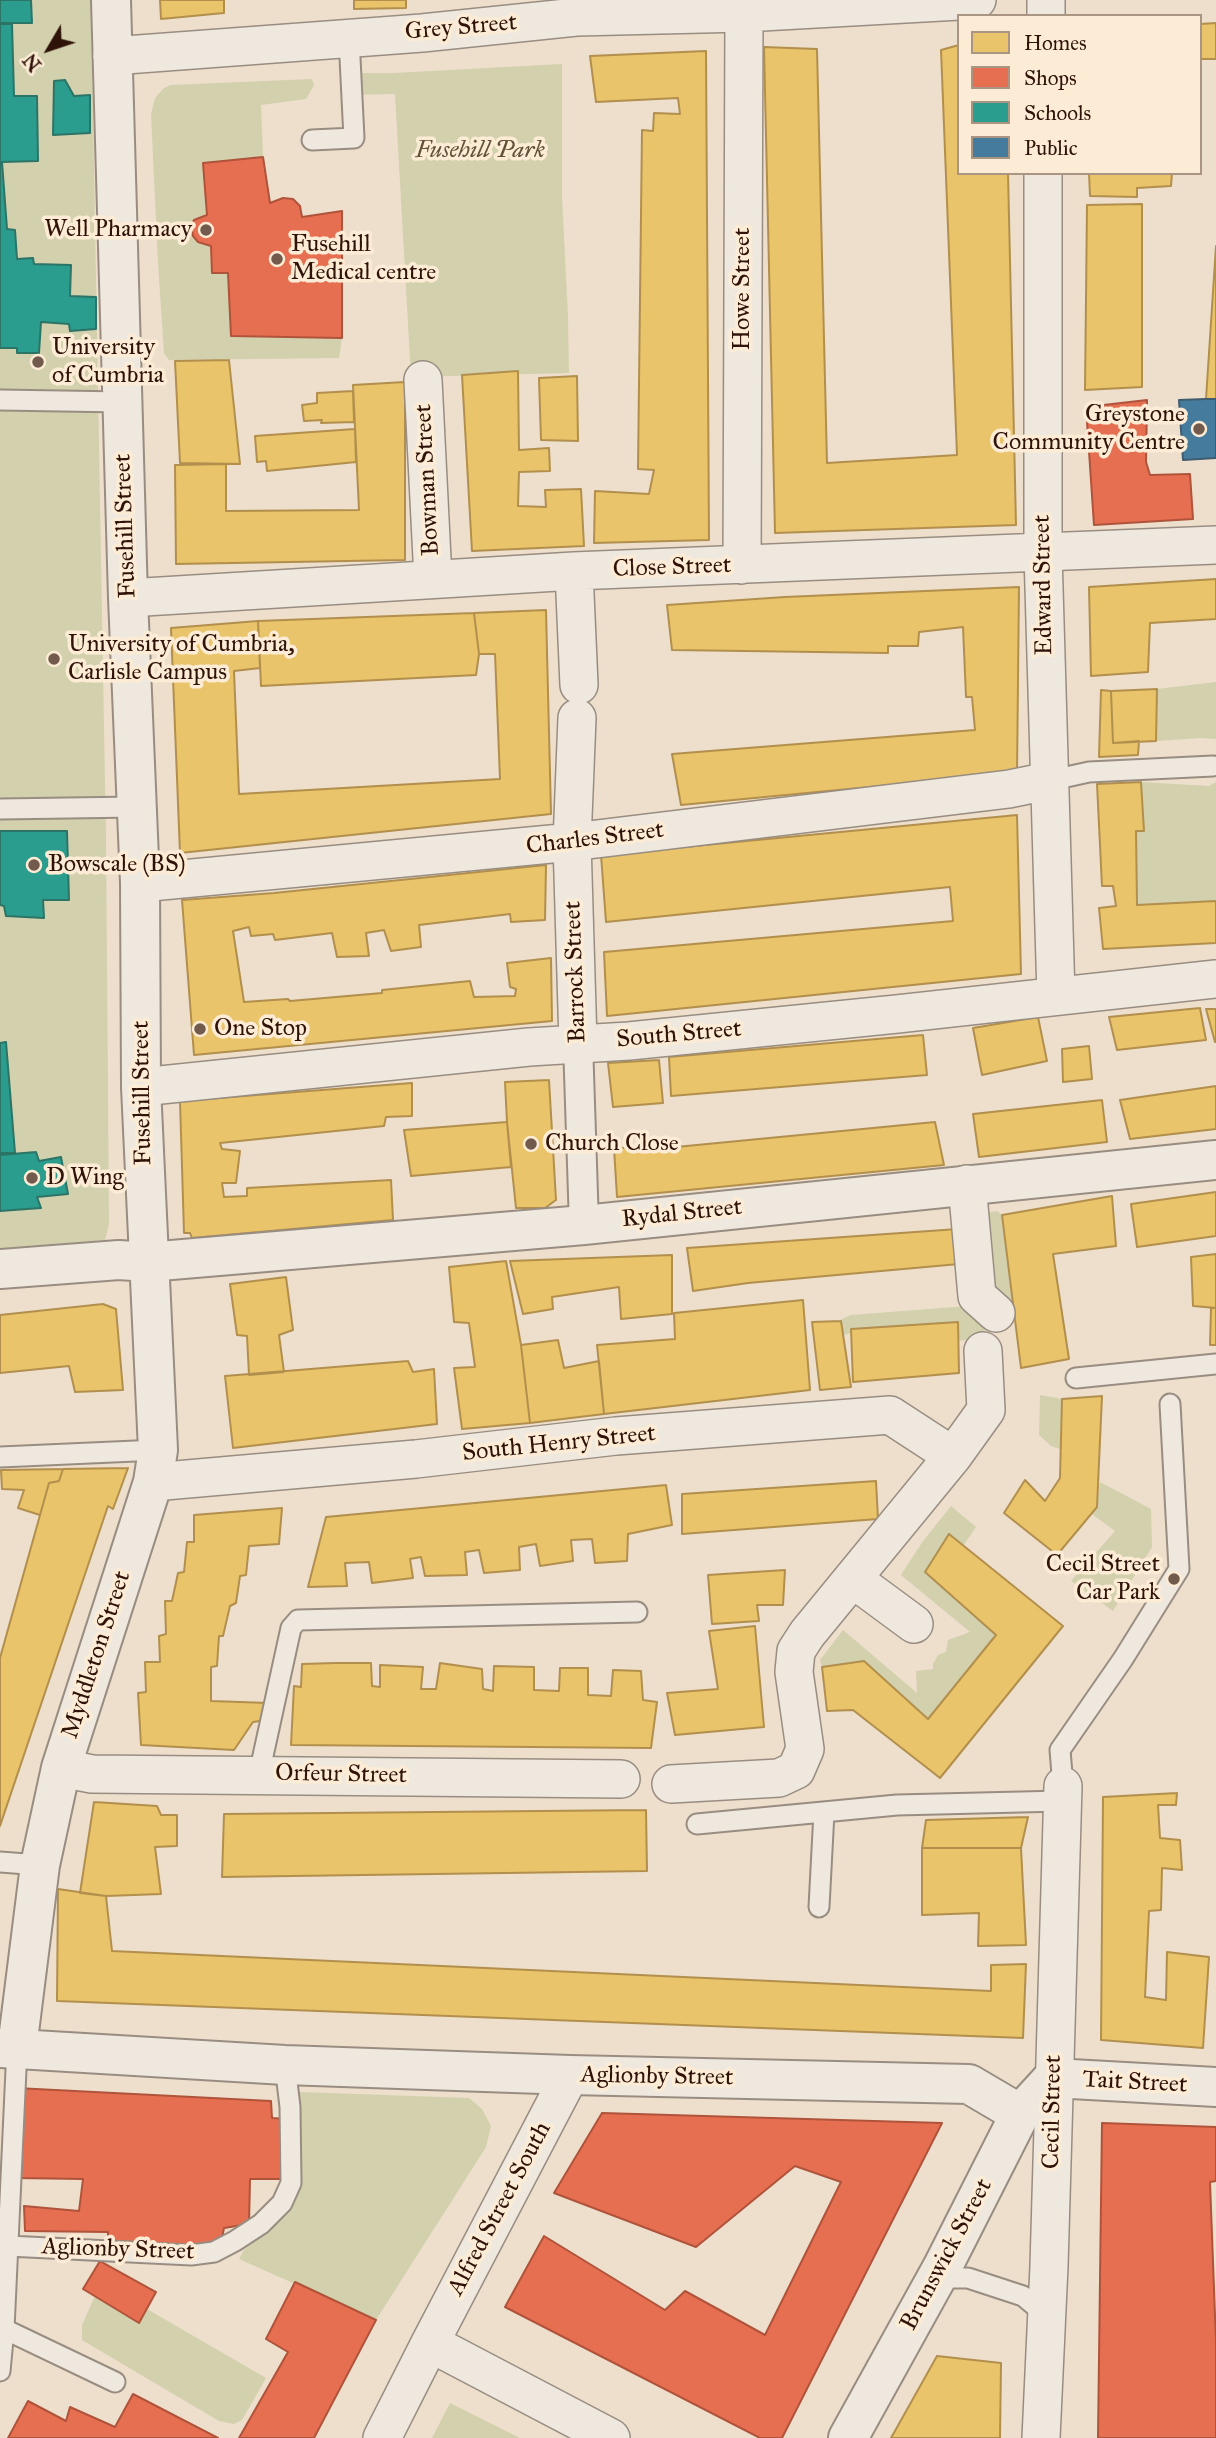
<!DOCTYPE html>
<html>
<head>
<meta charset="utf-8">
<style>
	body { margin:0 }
	#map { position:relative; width:1216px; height:2438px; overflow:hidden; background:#eddfcc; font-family:"IM FELL Great Primer",serif }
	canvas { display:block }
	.legend { position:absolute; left:957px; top:14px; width:245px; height:161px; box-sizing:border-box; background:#fcecd5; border:2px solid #aa9583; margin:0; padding:9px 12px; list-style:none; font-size:21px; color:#301308 }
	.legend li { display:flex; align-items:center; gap:14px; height:35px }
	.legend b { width:35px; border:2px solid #aa9583 }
	.north { position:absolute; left:14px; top:14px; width:70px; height:70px; -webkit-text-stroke:5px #fcecd5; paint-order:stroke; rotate:231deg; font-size:19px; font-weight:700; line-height:28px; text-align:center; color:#301308 }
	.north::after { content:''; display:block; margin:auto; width:24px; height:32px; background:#301308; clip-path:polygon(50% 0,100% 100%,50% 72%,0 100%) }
</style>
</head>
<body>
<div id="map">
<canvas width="1216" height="2438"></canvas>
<ul class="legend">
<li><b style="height:19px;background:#e9c46a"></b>Homes</li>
<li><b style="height:19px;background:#e76f51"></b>Shops</li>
<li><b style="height:19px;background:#2a9d8f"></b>Schools</li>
<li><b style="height:19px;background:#457b9d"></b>Public</li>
</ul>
<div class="north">N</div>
</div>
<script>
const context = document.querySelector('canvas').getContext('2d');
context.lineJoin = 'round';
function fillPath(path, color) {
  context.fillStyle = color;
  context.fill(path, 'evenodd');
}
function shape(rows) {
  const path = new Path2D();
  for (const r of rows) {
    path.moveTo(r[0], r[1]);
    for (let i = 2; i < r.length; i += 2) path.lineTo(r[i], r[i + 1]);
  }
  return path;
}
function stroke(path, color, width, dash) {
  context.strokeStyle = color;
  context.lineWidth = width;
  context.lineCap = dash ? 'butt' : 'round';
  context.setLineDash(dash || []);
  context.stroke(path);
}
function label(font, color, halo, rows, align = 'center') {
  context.font = font + ' "IM FELL Great Primer",serif';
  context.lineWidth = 7;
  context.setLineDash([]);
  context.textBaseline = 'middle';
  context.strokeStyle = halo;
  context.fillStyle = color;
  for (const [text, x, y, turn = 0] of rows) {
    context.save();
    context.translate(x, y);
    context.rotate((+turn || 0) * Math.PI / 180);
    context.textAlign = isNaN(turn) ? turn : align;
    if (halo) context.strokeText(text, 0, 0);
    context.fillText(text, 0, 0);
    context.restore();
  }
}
const green = shape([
	[0,0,91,0,106,839,109,1224,105,1240,0,1249],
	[562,64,562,197,568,317,569,373,411,377,395,94,346,95,343,73,394,73],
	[312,79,314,85,306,99,261,105,263,157,207,215,194,220,191,226,193,236,198,242,211,246,212,273,228,273,231,336,342,338,339,358,169,360,164,353,158,263,151,114,155,98,164,88,171,85],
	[1216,682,1216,739,1201,738,1156,741,1157,689],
	[1141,782,1209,786,1216,782,1216,901,1137,905,1136,831,1144,830],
	[997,1211,1002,1215,1014,1312,996,1316,972,1215],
	[968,1306,984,1319,985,1338,958,1341,958,1322,852,1329,851,1333,843,1335,840,1320,851,1315],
	[1040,1395,1062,1399,1060,1449,1051,1446,1039,1435],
	[1100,1482,1151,1509,1152,1547,1113,1611,1071,1581,1115,1531,1092,1514,1097,1507],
	[951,1506,976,1527,963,1546,949,1534,925,1572,996,1635,928,1719,822,1667,820,1660,843,1630,917,1693,916,1671,933,1669,933,1664,938,1655,946,1652,948,1640,970,1632,901,1575,923,1541],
	[300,2092,469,2098,482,2109,491,2126,486,2147,376,2320,239,2259,244,2250,289,2213,294,2190,294,2134],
	[95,2296,139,2323,147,2309,266,2378,242,2420,234,2424,219,2421,82,2340,82,2325],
	[450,2403,520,2438,432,2438]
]);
const homes = shape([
	[160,0,224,0,224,13,161,19,160,0],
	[354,0,406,0,406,8,354,9,354,0],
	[1216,23,1216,59,1200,59,1200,24,1216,23],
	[959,45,959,173,1008,173,1016,525,775,533,764,47,817,49,827,463,957,455,941,50,959,45],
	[706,51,709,540,594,543,595,491,649,494,654,470,638,469,642,130,653,131,654,113,680,114,678,98,596,102,590,56,706,51],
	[1089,173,1172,173,1171,186,1137,188,1137,197,1090,196,1089,173],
	[1142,204,1142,387,1085,390,1087,205,1142,204],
	[1216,246,1216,399,1206,399,1216,246],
	[229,360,240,464,180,463,175,361,229,360],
	[518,371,519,450,549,448,550,471,519,472,518,506,546,507,545,490,581,489,584,546,472,551,462,375,518,371],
	[577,376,578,441,541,440,539,378,577,376],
	[405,382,405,560,176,564,175,465,226,464,226,511,359,510,353,385,405,382],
	[353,391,354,422,321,423,322,420,304,421,302,405,317,403,317,393,353,391],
	[355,429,356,462,267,471,266,461,257,462,255,436,355,429],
	[1216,579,1216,619,1150,623,1148,672,1091,676,1089,587,1216,579],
	[1019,587,1017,773,681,805,672,754,975,730,972,697,966,697,963,627,919,632,918,646,888,646,888,653,672,650,667,605,785,597,1019,587],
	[546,610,551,814,180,853,171,628,258,621,260,668,234,671,239,794,500,779,495,654,479,654,474,613,546,610],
	[474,613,479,654,476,675,261,686,258,621,474,613],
	[1157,689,1156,741,1113,743,1111,691,1157,689],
	[1101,690,1111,691,1113,743,1139,741,1138,755,1099,757,1101,690],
	[1141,782,1144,831,1136,831,1137,905,1216,901,1216,943,1103,949,1099,908,1116,906,1113,886,1102,886,1097,784,1141,782],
	[1017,815,1021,974,607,1016,604,952,953,921,950,887,606,922,601,855,1017,815],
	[546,865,545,920,511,922,510,914,419,925,421,947,391,951,384,930,366,933,369,956,337,957,332,933,275,940,273,934,251,936,249,927,233,931,244,1002,288,999,290,1001,382,993,382,990,470,981,474,997,515,996,516,989,510,987,507,963,551,958,552,1021,194,1055,182,900,274,893,546,865],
	[1200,1008,1206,1040,1117,1050,1109,1017,1200,1008],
	[1206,1009,1216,1009,1216,1042,1215,1042,1206,1009],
	[1038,1017,1047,1061,982,1075,973,1028,1038,1017],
	[923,1035,927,1075,671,1096,669,1057,923,1035],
	[1089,1046,1092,1079,1063,1082,1062,1049,1089,1046],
	[659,1060,663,1103,613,1107,608,1063,659,1060],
	[549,1080,556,1200,545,1208,516,1208,507,1122,505,1082,549,1080],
	[412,1083,412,1116,386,1117,384,1126,220,1143,222,1149,240,1151,236,1183,222,1183,224,1197,247,1196,247,1188,391,1180,393,1220,192,1238,190,1233,184,1233,180,1101,412,1083],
	[1216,1086,1216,1129,1130,1139,1120,1100,1216,1086],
	[1102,1100,1107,1142,979,1157,973,1114,1102,1100],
	[507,1122,511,1167,411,1176,404,1130,507,1122],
	[935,1122,944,1165,617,1197,614,1148,676,1147,935,1122],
	[1216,1192,1216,1236,1137,1247,1131,1204,1216,1192],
	[1112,1196,1116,1246,1053,1254,1069,1359,1021,1368,1002,1215,1112,1196],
	[958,1229,959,1264,748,1283,693,1291,687,1248,958,1229],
	[1216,1254,1216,1308,1193,1306,1191,1257,1216,1254],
	[672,1255,672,1314,621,1319,619,1287,552,1297,553,1309,523,1314,510,1261,672,1255],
	[506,1261,521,1345,530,1423,462,1429,454,1368,475,1367,469,1323,454,1322,449,1267,506,1261],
	[286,1277,293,1330,279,1335,284,1372,249,1375,247,1336,237,1335,230,1284,286,1277],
	[803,1300,810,1390,604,1414,597,1345,675,1339,674,1313,803,1300],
	[103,1304,116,1309,123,1390,75,1392,69,1366,0,1373,0,1315,103,1304],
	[1211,1308,1216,1308,1216,1345,1210,1345,1211,1308],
	[841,1321,851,1387,820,1390,812,1322,841,1321],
	[958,1322,959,1373,853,1382,851,1329,958,1322],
	[558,1340,564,1368,599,1361,604,1414,530,1423,521,1345,558,1340],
	[408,1361,413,1372,434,1369,437,1424,233,1448,225,1376,408,1361],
	[1102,1396,1097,1507,1057,1555,1004,1513,1025,1480,1045,1501,1060,1478,1062,1399,1102,1396],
	[128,1468,113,1509,108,1506,0,1826,0,1658,49,1483,59,1481,63,1469,128,1468],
	[63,1469,59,1481,49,1483,40,1515,18,1508,24,1490,2,1489,1,1470,63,1469],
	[876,1481,878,1519,682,1534,682,1494,876,1481],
	[666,1485,672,1525,628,1534,627,1561,595,1563,592,1539,571,1540,573,1561,540,1566,536,1544,519,1547,520,1570,484,1573,479,1550,465,1552,467,1575,425,1576,421,1557,410,1559,413,1578,372,1583,369,1562,345,1563,347,1586,308,1587,326,1517,666,1485],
	[282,1508,279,1544,249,1546,246,1575,240,1576,236,1603,230,1606,223,1636,219,1636,217,1666,211,1667,211,1701,269,1703,267,1720,253,1722,234,1750,141,1745,138,1693,146,1692,145,1662,160,1662,159,1636,166,1634,165,1601,172,1601,178,1573,184,1572,187,1542,194,1542,194,1515,282,1508],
	[949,1534,1063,1626,940,1778,853,1710,827,1711,822,1667,864,1661,928,1719,996,1635,925,1572,949,1534],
	[785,1570,783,1605,757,1605,759,1621,712,1624,708,1575,785,1570],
	[755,1626,764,1727,675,1735,667,1693,718,1689,709,1631,755,1626],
	[335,1663,371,1663,372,1686,380,1687,380,1665,423,1667,421,1689,436,1689,440,1663,482,1669,483,1689,493,1691,494,1666,534,1667,534,1690,559,1691,560,1668,588,1668,588,1695,611,1696,613,1670,641,1671,643,1700,657,1702,651,1748,291,1745,294,1686,301,1687,302,1664,335,1663],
	[1177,1793,1176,1805,1158,1805,1160,1838,1180,1840,1182,1870,1162,1868,1161,1910,1149,1911,1145,1997,1166,2000,1167,1952,1209,1957,1203,2048,1101,2040,1103,1797,1177,1793],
	[94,1802,157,1806,161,1815,177,1815,177,1846,155,1847,161,1894,106,1896,80,1893,94,1802],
	[646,1810,647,1871,222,1877,224,1814,646,1810],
	[1028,1817,1021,1848,922,1848,926,1820,1028,1817],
	[922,1848,1021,1848,1026,1945,978,1946,979,1913,922,1915,922,1848],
	[58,1889,106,1896,112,1951,991,1991,991,1965,1026,1964,1023,2038,57,2001,58,1889],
	[937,2356,1001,2363,1000,2438,891,2438,937,2356]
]);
const shops = shape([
	[263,157,270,203,283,198,293,199,300,206,302,217,342,211,342,338,231,336,228,273,212,273,211,246,198,242,193,236,191,226,194,220,207,215,203,163,263,157],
	[1147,400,1146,462,1150,475,1190,474,1193,519,1094,525,1086,407,1147,400],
	[16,2088,271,2101,272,2118,287,2119,287,2179,250,2179,249,2224,224,2228,220,2247,108,2243,108,2232,25,2231,24,2206,79,2211,83,2179,15,2178,16,2088],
	[602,2113,942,2123,782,2438,760,2438,505,2307,544,2236,665,2310,685,2291,765,2335,841,2182,795,2166,696,2247,554,2193,602,2113],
	[1102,2123,1216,2127,1216,2181,1210,2182,1216,2342,1216,2438,1098,2438,1102,2123],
	[100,2261,156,2292,139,2323,83,2289,100,2261],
	[295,2282,376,2320,314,2438,239,2438,288,2352,266,2339,295,2282],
	[133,2394,218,2438,8,2438,28,2401,66,2421,70,2407,115,2427,133,2394]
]);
const schools = shape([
	[0,0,31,0,32,23,0,23,0,0],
	[0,24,12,24,14,96,37,96,38,161,2,162,7,229,15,230,17,259,33,258,34,264,71,265,70,296,96,297,96,329,70,331,69,324,41,322,39,353,17,353,17,348,0,348,0,24],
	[65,80,74,96,90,95,90,133,53,135,54,81,65,80],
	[0,831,67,831,69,900,43,900,44,918,6,916,4,906,0,905,0,831],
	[6,1042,15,1153,0,1153,0,1043,6,1042],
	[36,1152,39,1161,61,1157,68,1194,37,1197,41,1208,0,1211,0,1155,36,1152]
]);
const public = shape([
	[1206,399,1216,399,1216,458,1183,460,1179,400,1206,399]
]);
const service = shape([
	[312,140,354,138,349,38],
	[0,400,123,402],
	[1048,781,1089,772,1213,766],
	[0,809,136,807],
	[1076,1378,1216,1364],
	[0,1457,158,1450],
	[259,1774,291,1628,298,1620,637,1612],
	[1063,1786,1060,1750,1123,1659,1179,1569,1170,1404],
	[697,1824,897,1805,1062,1801],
	[0,1862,40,1865],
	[819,1907,824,1812],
	[8,2246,191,2255,214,2252,235,2241,261,2224,282,2203,291,2183,290,2107,285,2065],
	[936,2278,968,2278,1023,2296,1047,2316],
	[4,2329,115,2382],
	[0,2371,4,2329,17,2048]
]);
const pedestrian = shape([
	[578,1043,584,1225]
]);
const minor = shape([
	[1046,16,1046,0],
	[112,56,422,33,576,17,744,13,977,0],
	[1043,173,1043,554,1056,996],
	[423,380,433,579],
	[742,565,744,13],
	[574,571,579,685],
	[128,598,574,571,1216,545],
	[577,718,572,842,578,1043],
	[140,883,572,842,1009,789,1048,781],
	[141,1087,529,1047,629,1041,897,1014,1216,979],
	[967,1184,977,1296,996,1313],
	[153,1482,416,1459,616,1436,890,1415,953,1456],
	[853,1579,914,1624],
	[61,1768,92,1774,621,1779],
	[671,1784,779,1778,796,1770,805,1749,794,1672,796,1651,807,1634,953,1456,986,1410,983,1351],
	[430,2343,570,2075],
	[382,2438,430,2343,611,2438],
	[1041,2438,1049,2266,1063,1786]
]);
const tertiary = shape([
	[0,1269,119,1260,148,1262,584,1225,1216,1160],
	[0,2048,285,2065,570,2075,969,2084,1020,2114],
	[17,2048,40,1865,61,1768,153,1482,158,1450,141,1087,140,883,128,598,111,0],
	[848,2438,942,2268,1020,2114,1053,2078,1216,2087]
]);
const markers = [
	[206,230,7,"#725a4d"],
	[277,259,7,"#725a4d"],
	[38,362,7,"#725a4d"],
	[1199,429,7,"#725a4d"],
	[54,659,7,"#725a4d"],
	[34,865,7,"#725a4d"],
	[200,1029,7,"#725a4d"],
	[531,1144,7,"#725a4d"],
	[32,1178,7,"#725a4d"],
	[1174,1579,7,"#725a4d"]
];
const streetNames = [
	["Grey Street",461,28,-5],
	["Howe Street",743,289,-90],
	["Bowman Street",428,480,-93],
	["Fusehill Street",126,526,-92],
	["Close Street",672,568,-2],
	["Edward Street",1044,585,-91],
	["Charles Street",595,839,-7],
	["Barrock Street",576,972,-92],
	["South Street",679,1035,-5],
	["Fusehill Street",143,1093,-91],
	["Rydal Street",682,1214,-6],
	["South Henry Street",559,1444,-6],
	["Myddleton Street",97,1655,-72],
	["Orfeur Street",341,1775,1],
	["Aglionby Street",657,2077,1],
	["Tait Street",1135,2083,3],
	["Cecil Street",1053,2112,-89],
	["Alfred Street South",500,2209,-62],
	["Aglionby Street",118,2250,2],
	["Brunswick Street",947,2255,-62]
];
const parkNames = [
	["Fusehill Park",480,151]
];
const poiNames = [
	["Well Pharmacy",192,230,"right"],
	["Fusehill",291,245],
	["Medical centre",291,273],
	["University",52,348],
	["of Cumbria",52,376],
	["Greystone",1185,415,"right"],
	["Community Centre",1185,443,"right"],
	["University of Cumbria,",68,645],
	["Carlisle Campus",68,673],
	["Bowscale (BS)",48,865],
	["One Stop",214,1029],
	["Church Close",545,1144],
	["D Wing",46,1178],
	["Cecil Street",1160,1565,"right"],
	["Car Park",1160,1593,"right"]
];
fillPath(green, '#d2d0ad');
fillPath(homes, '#e9c46a');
stroke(homes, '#b28f4d', 2);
fillPath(shops, '#e76f51');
stroke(shops, '#b0533b', 2);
fillPath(schools, '#2a9d8f');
stroke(schools, '#2c7466', 2);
fillPath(public, '#457b9d');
stroke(public, '#3f5c70', 2);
stroke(service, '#998d81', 23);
stroke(pedestrian, '#998d81', 32);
stroke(minor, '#998d81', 40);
stroke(tertiary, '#998d81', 42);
stroke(service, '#efe8df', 19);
stroke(pedestrian, '#efe8df', 28);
stroke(minor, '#efe8df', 37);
stroke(tertiary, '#efe8df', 38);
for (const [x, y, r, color] of markers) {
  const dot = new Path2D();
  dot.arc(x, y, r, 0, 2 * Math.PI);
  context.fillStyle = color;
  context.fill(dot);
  stroke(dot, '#fcecd5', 2.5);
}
label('24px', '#301308', '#fcecd5', streetNames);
label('italic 24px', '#615139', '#fcecd5', parkNames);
label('24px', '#301308', '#fcecd5', poiNames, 'left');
</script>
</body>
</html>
